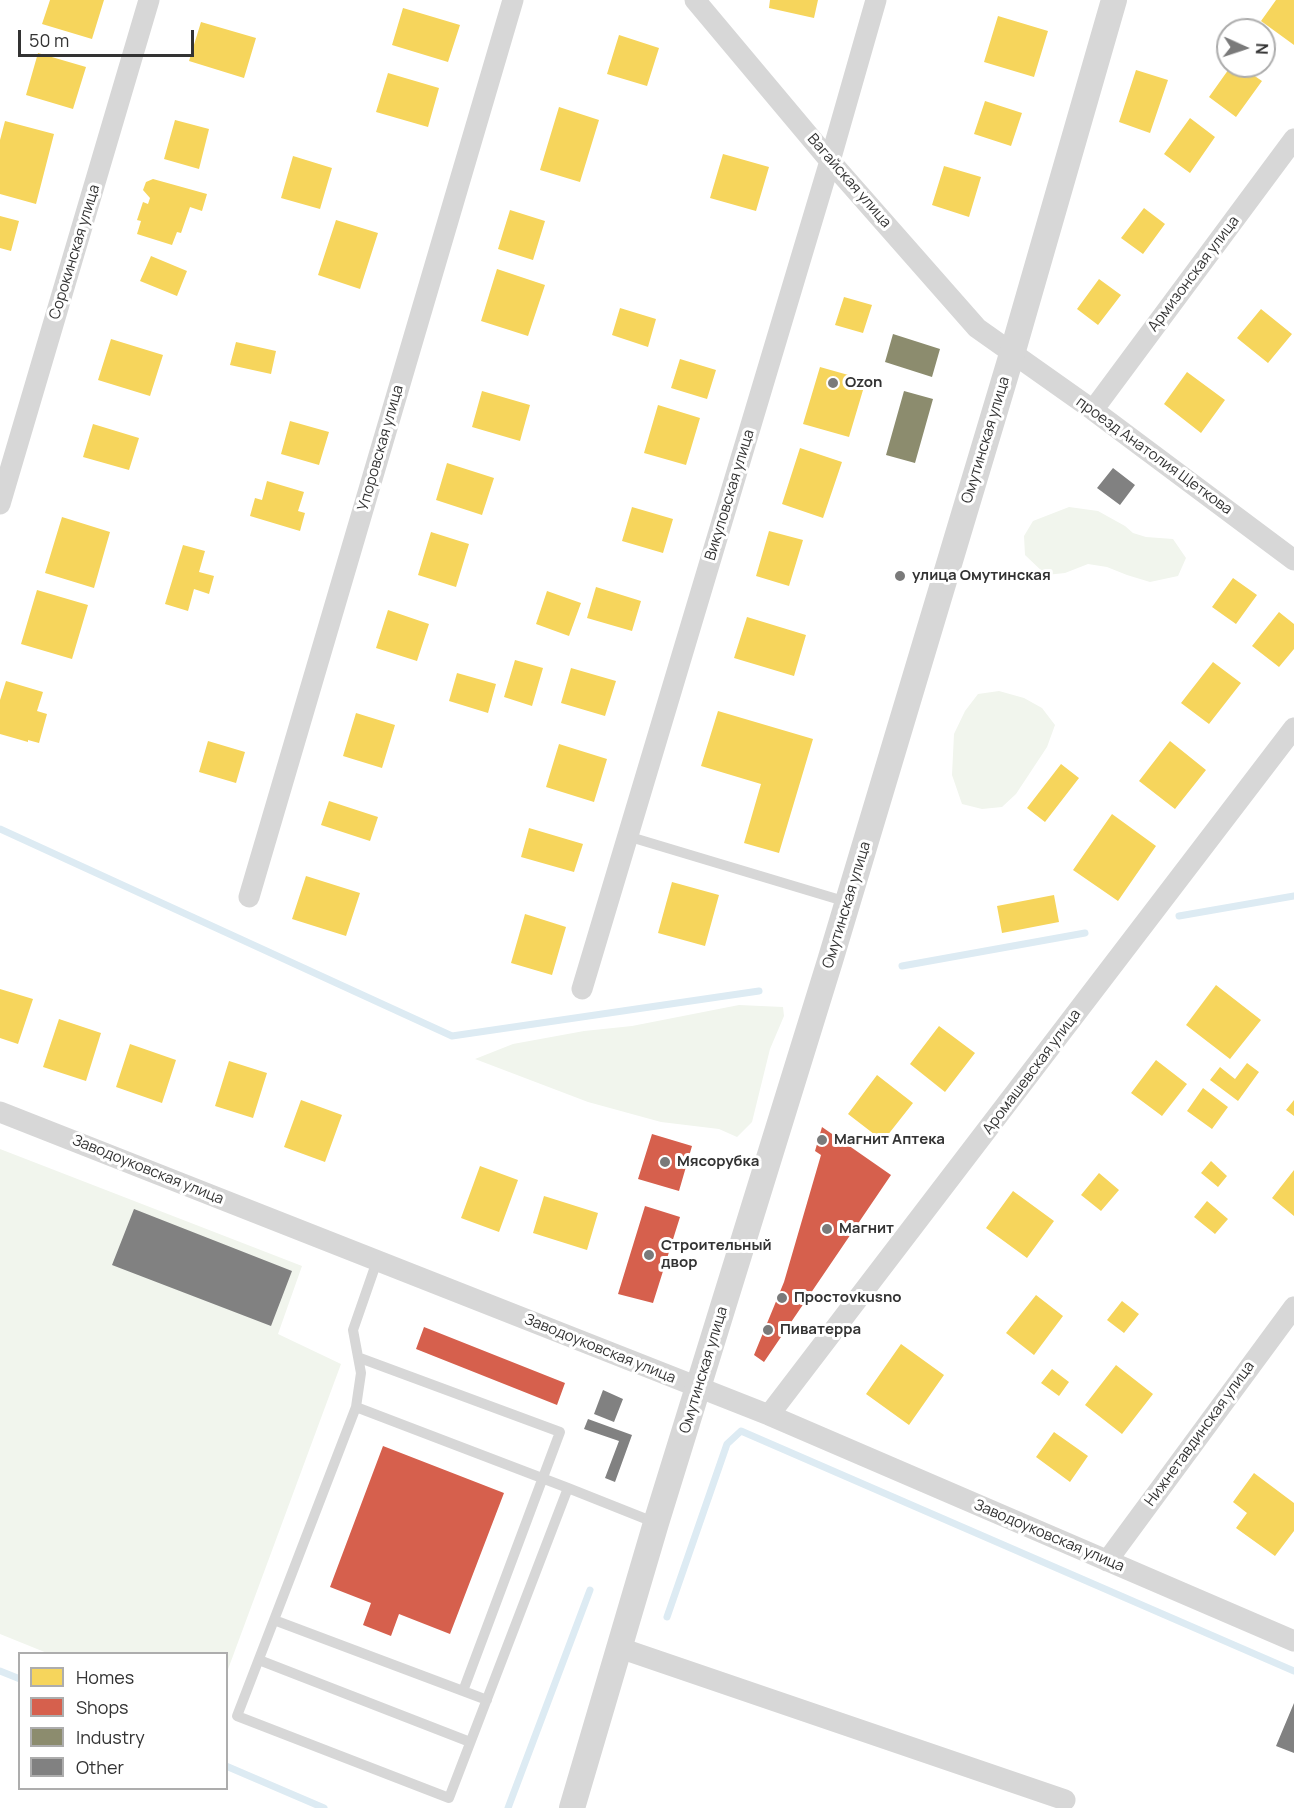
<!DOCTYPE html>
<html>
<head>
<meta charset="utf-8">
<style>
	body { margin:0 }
	#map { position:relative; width:1294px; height:1808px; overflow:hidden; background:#fff; font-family:Manrope,sans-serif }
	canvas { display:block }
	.legend { position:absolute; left:18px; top:1652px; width:210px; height:138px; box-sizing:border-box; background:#fff; border:2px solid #adadad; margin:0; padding:8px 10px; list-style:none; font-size:18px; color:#333 }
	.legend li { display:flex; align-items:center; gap:12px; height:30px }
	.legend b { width:30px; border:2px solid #adadad }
	.north { position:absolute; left:1216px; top:18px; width:60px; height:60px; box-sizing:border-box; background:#fff; border:2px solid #adadad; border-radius:50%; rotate:93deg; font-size:16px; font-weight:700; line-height:24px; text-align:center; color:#333 }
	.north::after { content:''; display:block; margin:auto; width:21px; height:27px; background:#7a7a7a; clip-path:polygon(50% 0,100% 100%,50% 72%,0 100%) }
	.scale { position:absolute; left:18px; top:30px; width:176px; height:27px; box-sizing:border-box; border:3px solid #333; border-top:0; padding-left:8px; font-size:18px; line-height:21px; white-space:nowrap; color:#333; -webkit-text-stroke:4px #fff; paint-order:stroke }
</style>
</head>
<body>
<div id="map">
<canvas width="1294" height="1808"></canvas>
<ul class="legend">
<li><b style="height:16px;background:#f6d55c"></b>Homes</li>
<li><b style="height:16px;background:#d6604d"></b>Shops</li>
<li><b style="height:16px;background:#8c8c6e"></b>Industry</li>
<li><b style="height:16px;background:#818181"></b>Other</li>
</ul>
<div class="north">N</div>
<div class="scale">50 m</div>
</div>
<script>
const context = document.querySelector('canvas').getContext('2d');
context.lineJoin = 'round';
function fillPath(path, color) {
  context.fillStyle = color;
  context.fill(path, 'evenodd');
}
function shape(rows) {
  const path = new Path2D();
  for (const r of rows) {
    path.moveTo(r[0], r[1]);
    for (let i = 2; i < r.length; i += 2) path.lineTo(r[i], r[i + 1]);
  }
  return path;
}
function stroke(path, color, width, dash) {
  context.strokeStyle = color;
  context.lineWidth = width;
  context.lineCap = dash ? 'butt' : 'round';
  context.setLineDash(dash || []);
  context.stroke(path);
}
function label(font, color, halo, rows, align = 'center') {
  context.font = font + ' Manrope,sans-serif';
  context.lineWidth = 6;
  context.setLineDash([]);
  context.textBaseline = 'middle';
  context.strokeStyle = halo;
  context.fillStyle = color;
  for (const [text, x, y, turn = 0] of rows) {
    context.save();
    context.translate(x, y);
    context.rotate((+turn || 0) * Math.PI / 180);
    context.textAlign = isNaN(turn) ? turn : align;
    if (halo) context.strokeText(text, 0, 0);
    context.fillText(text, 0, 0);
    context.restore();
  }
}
const green = shape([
	[1069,507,1098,511,1125,526,1133,533,1146,537,1173,539,1186,558,1178,576,1150,582,1127,575,1107,567,1088,564,1065,573,1046,575,1025,555,1024,536,1033,521],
	[999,691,1024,698,1042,708,1055,725,1047,747,1016,794,1002,807,982,809,962,804,952,775,954,734,965,711,978,694],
	[739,1005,783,1007,784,1016,770,1049,752,1122,737,1137,719,1129,661,1122,588,1102,475,1059,513,1044,584,1031,632,1026],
	[0,1149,302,1266,278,1334,341,1364,227,1672,226,1654,47,1653,0,1634]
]);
const homes = shape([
	[50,0,104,0,92,39,42,24],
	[770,0,818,0,814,18,769,8],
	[1276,0,1294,0,1294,45,1261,21],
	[403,8,460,25,448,62,392,45],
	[998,16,1048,31,1034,77,984,62],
	[201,22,256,38,244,78,189,61],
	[619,35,659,48,647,86,607,74],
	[38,53,86,67,73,109,26,95],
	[1231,66,1240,66,1262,81,1236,117,1209,97],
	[1136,70,1168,80,1150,133,1119,122],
	[388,73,439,88,428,127,376,112],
	[985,101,1022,113,1011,146,974,134],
	[559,107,599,120,580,182,540,170],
	[1190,118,1215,137,1190,173,1164,154],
	[175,120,209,129,199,169,164,159],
	[5,121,54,134,36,204,0,194,0,140],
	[723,154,769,167,756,211,710,198],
	[293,156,332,168,320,209,281,198],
	[944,166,981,177,969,217,932,205],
	[153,179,207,194,202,211,190,207,181,233,177,232,172,245,137,234,141,221,137,220,143,202,148,204,150,198,143,190,146,182],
	[1144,208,1165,224,1143,254,1121,238],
	[510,210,545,221,533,260,498,249],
	[0,216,19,221,11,251,0,248],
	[336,220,378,233,360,289,318,275],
	[151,256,187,271,177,296,140,281],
	[497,269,545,285,528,336,481,321],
	[1099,279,1121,295,1098,325,1077,309],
	[844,297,872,305,863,333,835,325],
	[620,308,656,319,648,347,612,335],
	[1261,309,1292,334,1268,363,1237,338],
	[111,339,163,355,150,396,98,380],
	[236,342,276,351,271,374,230,365],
	[680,359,716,370,707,399,671,388],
	[820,367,866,380,849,437,803,424],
	[1187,372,1225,400,1201,433,1164,404],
	[482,391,530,405,520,441,472,427],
	[658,405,700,418,686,465,644,453],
	[290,421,329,432,319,465,281,454],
	[93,424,139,438,129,470,83,457],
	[800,448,842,462,823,518,782,504],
	[447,463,494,478,482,515,436,500],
	[267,481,304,492,298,511,305,513,300,531,250,516,255,498,262,500],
	[632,507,673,519,663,553,622,541],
	[62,517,110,532,94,588,45,573],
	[769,531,803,540,789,586,756,576],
	[431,532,469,544,456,587,418,575],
	[183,545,205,551,199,572,214,576,209,594,194,589,188,611,165,604],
	[1233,578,1257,595,1236,624,1212,607],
	[596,587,641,601,632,631,587,618],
	[37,590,88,605,72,659,21,644],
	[547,591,581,603,569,636,536,624],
	[388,610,429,624,417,661,376,648],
	[1279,612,1294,624,1294,649,1279,667,1252,646],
	[747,617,806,635,794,676,734,658],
	[515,660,543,668,532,706,504,697],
	[1213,662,1241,683,1209,724,1181,703],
	[571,668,616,681,605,716,561,703],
	[457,673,496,684,488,713,449,701],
	[6,681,43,692,37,711,47,714,39,743,28,740,28,742,0,734,0,700],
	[718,711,813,739,779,853,744,843,761,784,701,766],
	[356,713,395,725,382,768,343,756],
	[208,741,245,752,236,783,199,772],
	[1170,741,1206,770,1175,809,1139,781],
	[559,744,607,759,594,802,546,787],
	[1061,764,1079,778,1045,822,1027,808],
	[329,801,378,817,370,841,321,825],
	[1112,814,1156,846,1118,901,1073,870],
	[529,828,583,844,574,872,521,857],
	[306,876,360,893,346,936,292,919],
	[672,882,719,895,705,946,658,933],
	[1054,895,1059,922,1002,933,997,906],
	[525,914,566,927,552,975,511,963],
	[1216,985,1261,1020,1230,1059,1186,1025],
	[0,989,33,999,18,1044,0,1038],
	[59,1019,101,1033,86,1081,43,1067],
	[939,1026,975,1053,945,1092,910,1064],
	[130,1044,176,1060,162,1103,116,1087],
	[1156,1060,1187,1084,1162,1116,1131,1093],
	[229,1061,267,1073,253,1118,215,1106],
	[1247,1063,1259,1072,1238,1101,1210,1080,1220,1067,1235,1079],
	[877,1075,913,1103,883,1141,848,1114],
	[1203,1088,1228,1107,1212,1129,1187,1111],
	[301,1100,342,1115,325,1162,284,1147],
	[1294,1100,1294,1116,1286,1110],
	[1211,1161,1227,1176,1218,1187,1201,1173],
	[480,1166,518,1180,499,1232,461,1218],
	[1294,1170,1294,1216,1272,1198],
	[1099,1173,1119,1190,1101,1211,1081,1195],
	[1013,1191,1054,1221,1027,1258,986,1228],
	[544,1196,598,1213,587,1250,533,1233],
	[1207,1201,1228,1219,1215,1234,1194,1217],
	[1036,1295,1063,1316,1034,1355,1006,1333],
	[1122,1301,1139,1314,1124,1333,1107,1320],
	[901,1344,944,1375,909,1425,866,1394],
	[1116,1365,1153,1394,1122,1434,1085,1405],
	[1052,1369,1069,1382,1059,1396,1041,1383],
	[1054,1432,1088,1456,1070,1482,1036,1457],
	[1254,1473,1294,1503,1294,1531,1275,1556,1236,1528,1247,1513,1233,1502]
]);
const shops = shape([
	[822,1127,891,1175,764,1362,754,1355,784,1282,821,1155,815,1151],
	[652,1134,692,1146,679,1191,638,1179],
	[645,1206,680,1217,653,1303,618,1294],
	[424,1327,565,1383,557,1405,416,1349],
	[383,1446,504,1493,450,1634,399,1614,391,1636,363,1625,371,1603,330,1587]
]);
const industry = shape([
	[893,334,940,349,932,377,885,362],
	[904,391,933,399,915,463,886,455]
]);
const stream = shape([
	[0,829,452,1036,759,991],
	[1179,916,1294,896],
	[902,966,1085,933],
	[667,1617,727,1444,741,1431,1294,1671],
	[0,1671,20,1679],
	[226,1766,324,1808],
	[508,1808,590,1590]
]);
const building = shape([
	[1113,468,1135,485,1120,505,1097,488],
	[134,1209,292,1271,271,1326,112,1265],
	[603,1390,623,1399,614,1422,594,1414],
	[588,1419,632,1435,615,1482,605,1478,619,1441,584,1429],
	[1294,1703,1294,1753,1276,1746]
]);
const service = shape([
	[627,836,847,902],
	[360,1358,560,1432,463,1691],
	[356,1407,361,1373,353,1330,377,1261],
	[568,1488,449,1798,237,1716,356,1407,568,1488,656,1523],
	[274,1620,487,1700],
	[259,1660,470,1742]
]);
const minor = shape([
	[695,0,830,161,977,328,1093,410,1294,560],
	[1093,410,1294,139],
	[0,504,149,0],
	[249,897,513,0],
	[582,989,830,161,876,0],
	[0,1112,769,1415,1294,1641],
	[769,1415,1294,728],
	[1107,1561,1294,1307],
	[620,1648,1065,1800]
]);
const tertiary = shape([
	[572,1808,656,1523,830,961,1012,354,1114,0]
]);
const markers = [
	[833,383,6,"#7a7a7a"],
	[900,576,6,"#7a7a7a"],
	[822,1140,6,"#7a7a7a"],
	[665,1162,6,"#7a7a7a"],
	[827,1229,6,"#7a7a7a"],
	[649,1255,6,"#7a7a7a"],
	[782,1298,6,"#7a7a7a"],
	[768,1330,6,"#7a7a7a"]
];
const streetNames = [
	["Вагайская улица",849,181,49],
	["Сорокинская улица",75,252,-73],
	["Армизонская улица",1194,274,-53],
	["Омутинская улица",986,440,-73],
	["Упоровская улица",381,448,-74],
	["проезд Анатолия Щеткова",1154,456,36],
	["Викуловская улица",730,495,-73],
	["Омутинская улица",847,905,-73],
	["Аромашевская улица",1032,1072,-53],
	["Заводоуковская улица",148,1170,22],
	["Заводоуковская улица",600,1349,22],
	["Омутинская улица",704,1370,-73],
	["Нижнетавдинская улица",1200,1434,-54],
	["Заводоуковская улица",1049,1536,23]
];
const poiNames = [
	["Ozon",845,383],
	["улица Омутинская",912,576],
	["Магнит Аптека",834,1140],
	["Мясорубка",677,1162],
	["Магнит",839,1229],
	["Строительный",661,1246],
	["двор",661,1263],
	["Простоvkusno",794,1298],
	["Пиватерра",780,1330]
];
fillPath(green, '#f1f5ed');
fillPath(homes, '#f6d55c');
fillPath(shops, '#d6604d');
fillPath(industry, '#8c8c6e');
stroke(stream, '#ddebf3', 7);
fillPath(building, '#818181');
stroke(service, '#d7d7d7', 10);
stroke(minor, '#d7d7d7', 21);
stroke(tertiary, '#d7d7d7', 26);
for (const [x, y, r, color] of markers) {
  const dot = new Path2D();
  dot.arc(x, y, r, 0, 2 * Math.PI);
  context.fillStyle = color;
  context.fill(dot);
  stroke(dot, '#fff', 2);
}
label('15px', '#333', '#fff', streetNames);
label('bold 15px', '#333', '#fff', poiNames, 'left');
</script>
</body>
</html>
